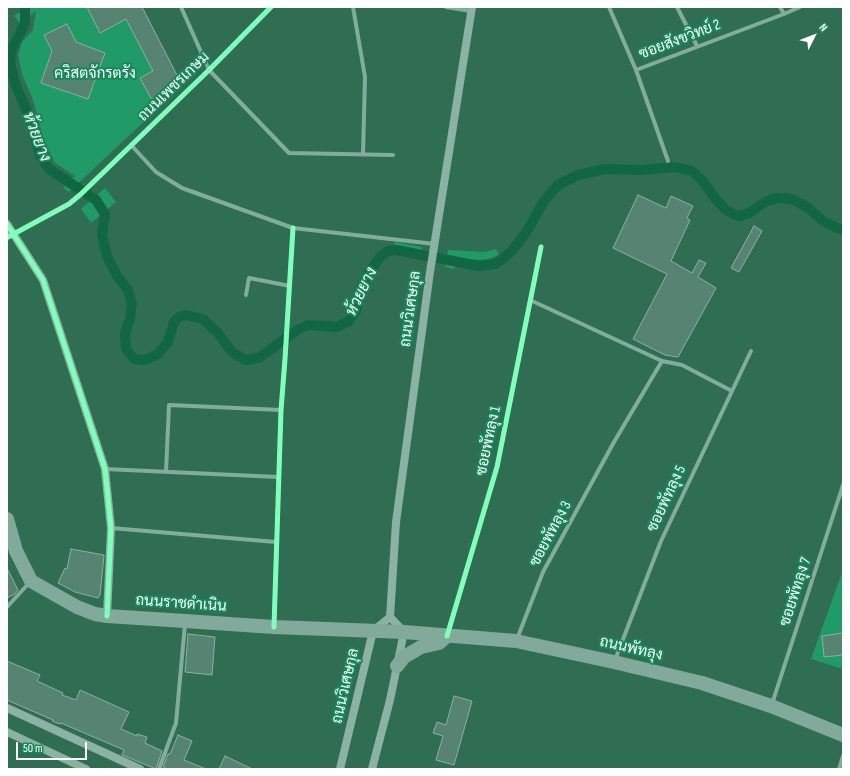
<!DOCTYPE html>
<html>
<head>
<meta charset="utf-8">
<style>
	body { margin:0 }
	#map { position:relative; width:850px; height:776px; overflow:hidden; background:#306e54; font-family:"Sofia Sans Condensed",sans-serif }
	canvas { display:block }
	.frame { position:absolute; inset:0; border:8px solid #fff; pointer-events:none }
	.north { position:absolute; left:794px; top:16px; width:40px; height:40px; -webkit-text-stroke:3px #168859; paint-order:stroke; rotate:48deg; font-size:11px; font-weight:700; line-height:16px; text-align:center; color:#fff }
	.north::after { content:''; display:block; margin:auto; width:14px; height:18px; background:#fff; clip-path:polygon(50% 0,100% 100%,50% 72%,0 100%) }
	.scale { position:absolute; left:16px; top:742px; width:71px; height:18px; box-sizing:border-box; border:2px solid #fff; border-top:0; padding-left:5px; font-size:12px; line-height:14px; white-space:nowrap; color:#fff; -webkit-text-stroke:3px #168859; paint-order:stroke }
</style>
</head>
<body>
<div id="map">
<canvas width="850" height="776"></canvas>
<div class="frame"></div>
<div class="north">N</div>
<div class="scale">50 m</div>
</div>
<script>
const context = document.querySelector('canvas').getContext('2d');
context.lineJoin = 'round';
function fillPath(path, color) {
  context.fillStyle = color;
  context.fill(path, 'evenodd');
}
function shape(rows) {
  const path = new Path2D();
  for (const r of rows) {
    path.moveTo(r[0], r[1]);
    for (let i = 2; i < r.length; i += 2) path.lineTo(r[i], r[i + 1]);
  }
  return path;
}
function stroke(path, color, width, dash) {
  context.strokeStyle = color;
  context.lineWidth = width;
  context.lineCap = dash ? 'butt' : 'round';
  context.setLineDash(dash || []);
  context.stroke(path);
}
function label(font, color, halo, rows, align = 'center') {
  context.font = font + ' "Sofia Sans Condensed",Sarabun,sans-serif';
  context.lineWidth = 4;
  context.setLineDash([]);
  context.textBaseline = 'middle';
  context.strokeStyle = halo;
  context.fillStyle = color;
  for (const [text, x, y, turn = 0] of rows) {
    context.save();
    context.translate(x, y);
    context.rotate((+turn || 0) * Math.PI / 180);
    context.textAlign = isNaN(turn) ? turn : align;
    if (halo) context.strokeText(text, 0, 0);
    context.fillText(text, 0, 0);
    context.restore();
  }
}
const green = shape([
	[27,7,142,7,182,86,69,192,63,188,75,176,55,163,44,140,33,100,22,74,18,55,22,42,33,30,36,11,20,23,14,16],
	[105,188,116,202,91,223,81,209],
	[395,242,422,247,420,259,415,258,416,252,394,248],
	[496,249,499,255,488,259,478,260,456,258,454,269,445,267,448,250,485,252],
	[843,570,843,669,811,659]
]);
const canal = shape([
	[25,7,25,23,11,51,10,63,16,86,29,116,40,155,49,169,96,200,105,214,102,235,107,256,117,276,128,290,132,303,130,319,125,334,126,349,134,359,145,360,158,354,168,342,174,322,179,317,186,315,203,319,217,332,233,353,246,360,259,358,297,330,308,325,337,327,349,321,356,311,359,292,368,274,380,257,388,251,396,250,479,266,496,264,512,251,527,231,544,201,558,185,578,175,605,169,641,170,675,167,692,171,702,180,714,197,726,210,735,215,740,216,749,213,765,202,776,198,792,199,807,207,823,221,839,229,843,229]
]);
const building = shape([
	[87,7,142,7,181,83,152,100,140,78,153,71,126,19,100,33,87,7],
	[67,24,76,42,105,53,88,99,41,83,52,51,44,35,67,24],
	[638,195,666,208,671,196,693,206,687,218,690,220,671,261,692,273,699,260,706,263,698,277,716,288,678,357,665,355,633,339,667,274,613,248,638,195],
	[754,226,762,231,739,272,731,268,754,226],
	[71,549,104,555,100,595,98,598,75,592,58,583,65,568,67,569,71,549],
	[7,568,18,590,15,594,7,598,7,568],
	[843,633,843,655,824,657,822,636,843,633],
	[188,634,215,637,212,675,185,672,188,634],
	[7,661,40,675,37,681,63,693,62,695,76,700,80,690,129,712,121,729,137,736,137,734,147,737,145,743,162,751,156,769,122,755,124,750,61,723,60,724,52,721,53,720,7,700,7,661],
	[454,696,472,701,454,765,436,760,443,736,433,733,437,722,446,725,454,696],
	[178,735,192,741,184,760,206,769,167,769,163,767,168,754,170,754,178,735],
	[225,756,252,769,219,769,225,756]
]);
const street = shape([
	[181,7,209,70,289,153,393,155],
	[353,7,365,77,363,154],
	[446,7,471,11],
	[609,7,636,70,668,161],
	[677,7,697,46],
	[780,7,784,14],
	[636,70,784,14,800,7],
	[131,145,156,172,182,188,293,228,435,244],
	[7,238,69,204,81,194,209,70,271,7],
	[246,295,249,278,290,286],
	[530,300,662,361,682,365,732,391],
	[105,469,278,477],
	[166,472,169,405,281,410],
	[111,528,276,542],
	[7,607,30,582],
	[274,625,281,410,285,359,293,228],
	[448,634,497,467,541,247],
	[517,639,543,572,614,442,662,361],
	[615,660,661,541,751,351],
	[772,704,843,485],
	[159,769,176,723,185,624],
	[839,769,843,756]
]);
const secondary = shape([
	[7,224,43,280,105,469,111,528,107,616],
	[7,708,140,769],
	[7,732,86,769],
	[340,769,373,631,390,617],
	[372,769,390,700,404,632,390,617,396,522,430,272,472,7]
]);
const primary = shape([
	[7,519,16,551,31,581,77,607,95,614,107,616,185,621,274,627,404,632,516,641,614,662,702,683,771,706,843,735],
	[397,666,404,657,421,647,439,643,447,636]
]);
const cycleway = shape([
	[7,224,43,280,105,469,111,528,107,616],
	[8,237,69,204,81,194,209,70,271,7],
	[274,627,281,410,285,359,293,228],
	[447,636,497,467,541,247]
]);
const streetNames = [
	["ซอยสังขวิทย์ 2",680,40,-21],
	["ถนนเพชรเกษม",174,87,-44],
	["ถนนวิเศษกุล",411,309,-82],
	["ซอยพัทลุง 1",489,441,-78],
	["ซอยพัทลุง 5",667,499,-65],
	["ซอยพัทลุง 3",551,534,-62],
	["ซอยพัทลุง 7",796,592,-72],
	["ถนนราชดำเนิน",181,604,4],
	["ถนนพัทลุง",631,649,13],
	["ถนนวิเศษกุล",346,686,-77]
];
const parkNames = [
	["คริสตจักรตรัง",95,74]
];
const waterNames = [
	["ห้วยยาง",36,137,69],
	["ห้วยยาง",362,292,-64]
];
fillPath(green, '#209b67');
stroke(canal, '#164', 10);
fillPath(building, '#568470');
stroke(building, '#8bb1a1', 1);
stroke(street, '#83ad9b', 4);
stroke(secondary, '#8cb2a2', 8);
stroke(primary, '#82aa9a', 14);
stroke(cycleway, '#80ffba', 5);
label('15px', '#fff', '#168859', streetNames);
label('15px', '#fff', '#168859', parkNames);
label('italic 16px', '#fff', '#168859', waterNames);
</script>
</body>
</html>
